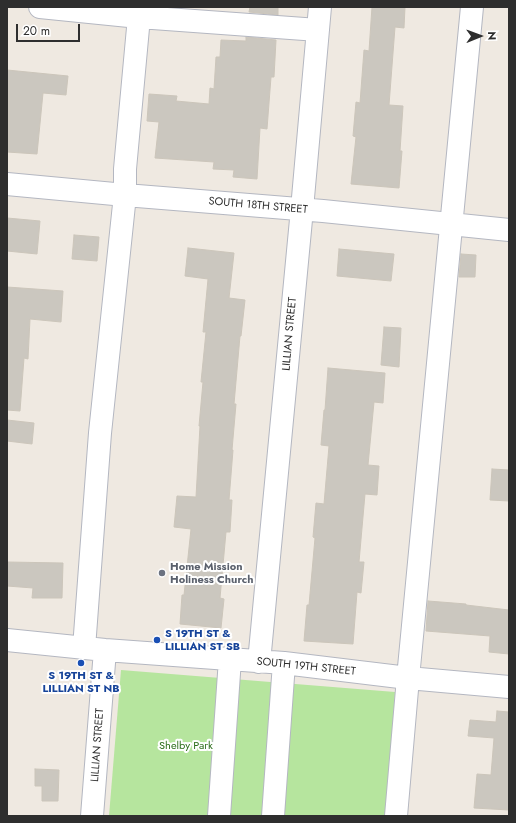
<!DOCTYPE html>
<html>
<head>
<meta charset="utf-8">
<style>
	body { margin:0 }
	#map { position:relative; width:516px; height:823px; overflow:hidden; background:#efe9e1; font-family:Jost,sans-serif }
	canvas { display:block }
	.frame { position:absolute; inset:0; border:8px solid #2e2e2e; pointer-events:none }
	.north { position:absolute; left:460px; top:16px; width:40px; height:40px; -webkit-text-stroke:3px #fff; paint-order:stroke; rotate:89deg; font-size:11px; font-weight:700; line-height:16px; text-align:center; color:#2e2e2e }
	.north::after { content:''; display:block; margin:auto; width:14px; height:18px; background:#2e2e2e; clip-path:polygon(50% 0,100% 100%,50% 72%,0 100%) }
	.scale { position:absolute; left:16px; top:24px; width:64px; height:18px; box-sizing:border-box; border:2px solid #2e2e2e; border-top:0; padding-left:5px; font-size:12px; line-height:14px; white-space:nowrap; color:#2e2e2e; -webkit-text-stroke:3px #fff; paint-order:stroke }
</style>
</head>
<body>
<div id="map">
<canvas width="516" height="823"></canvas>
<div class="frame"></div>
<div class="north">N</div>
<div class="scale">20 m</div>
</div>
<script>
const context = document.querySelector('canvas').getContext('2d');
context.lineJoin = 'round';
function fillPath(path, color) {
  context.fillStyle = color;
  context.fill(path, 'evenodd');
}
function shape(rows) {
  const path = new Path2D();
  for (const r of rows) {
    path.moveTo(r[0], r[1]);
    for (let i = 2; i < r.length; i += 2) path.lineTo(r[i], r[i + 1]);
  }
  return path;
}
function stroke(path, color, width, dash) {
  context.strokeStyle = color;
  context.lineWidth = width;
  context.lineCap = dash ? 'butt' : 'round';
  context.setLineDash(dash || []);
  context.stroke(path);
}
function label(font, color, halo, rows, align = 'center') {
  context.font = font + ' Jost,sans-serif';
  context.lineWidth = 4;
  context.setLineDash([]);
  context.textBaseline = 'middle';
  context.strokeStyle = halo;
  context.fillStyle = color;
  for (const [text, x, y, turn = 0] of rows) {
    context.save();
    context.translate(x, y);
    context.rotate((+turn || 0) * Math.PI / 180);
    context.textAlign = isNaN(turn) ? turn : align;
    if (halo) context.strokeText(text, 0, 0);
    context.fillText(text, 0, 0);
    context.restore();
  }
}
const green = shape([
	[121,670,395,692,387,816,109,816]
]);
const building = shape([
	[250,7,278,7,278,15,249,12,250,7],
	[372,7,405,7,404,28,395,27,389,105,403,106,400,151,402,151,399,188,351,184,356,137,353,136,356,102,360,103,364,50,369,51,372,7],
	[246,37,276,40,274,77,271,77,267,129,260,128,257,179,233,177,234,170,213,169,214,162,155,158,159,122,147,121,149,94,177,96,176,101,209,104,210,88,214,89,216,57,220,57,221,40,246,41,246,37],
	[7,70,68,76,66,95,43,93,37,154,7,152,7,70],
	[7,218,40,221,37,254,7,251,7,218],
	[74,235,99,237,97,261,72,259,74,235],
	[188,248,234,253,229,298,245,300,241,336,240,336,234,404,236,404,232,450,233,450,229,500,232,500,230,532,226,532,220,598,224,599,221,628,180,624,182,595,184,595,191,529,174,527,177,496,196,497,200,426,199,426,203,382,201,382,206,332,203,332,208,279,185,276,188,248],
	[339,249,394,254,391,281,337,276,339,249],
	[461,254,476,255,475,277,459,277,461,254],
	[7,287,63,291,61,322,30,319,28,359,24,358,20,411,7,410,7,287],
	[384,327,401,328,399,367,381,365,384,327],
	[328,368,385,373,383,403,374,402,368,465,379,466,377,495,365,494,359,562,364,562,361,593,357,592,353,644,304,641,307,605,309,605,315,538,313,537,316,503,324,504,329,446,321,445,324,410,325,410,328,368],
	[7,420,34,423,32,444,7,441,7,420],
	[492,469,509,470,509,501,490,500,492,469],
	[7,562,63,563,62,598,32,598,33,588,7,586,7,562],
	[428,601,466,604,466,605,509,610,509,654,489,652,490,636,426,631,428,601],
	[497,711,509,712,509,810,474,808,477,774,491,775,494,738,468,736,470,720,496,722,497,711],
	[35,769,59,770,58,801,42,801,42,786,35,786,35,769]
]);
const minor = shape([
	[40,7,139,17,318,30],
	[7,184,125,195,323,211,509,230],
	[7,640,105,650,284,663,408,678,509,687],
	[84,648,100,433,125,195,125,169,139,17],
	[259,662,302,209,320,7],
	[92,816,105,650],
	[219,816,230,659],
	[273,816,284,663],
	[396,816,408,678,472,7]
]);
const markers = [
	[162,573,4,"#6b7280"],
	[157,640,4,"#1a4fb4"],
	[81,663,4,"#1a4fb4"]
];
const streetNames = [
	["SOUTH 18TH STREET",258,206,5],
	["LILLIAN STREET",290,334,-85],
	["SOUTH 19TH STREET",306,667,6],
	["LILLIAN STREET",98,745,-86]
];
const worshipNames = [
	["Home Mission",170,567],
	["Holiness Church",170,580]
];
const transitNames = [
	["S 19TH ST &",165,634],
	["LILLIAN ST SB",165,647],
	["S 19TH ST &",81,676,"center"],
	["LILLIAN ST NB",81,689,"center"]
];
const parkNames = [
	["Shelby Park",186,746]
];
fillPath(green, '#b6e59e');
fillPath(building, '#cbc7bf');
stroke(building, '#cbc5ba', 1);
stroke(minor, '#b4b7c1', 24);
stroke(minor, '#fff', 22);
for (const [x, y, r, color] of markers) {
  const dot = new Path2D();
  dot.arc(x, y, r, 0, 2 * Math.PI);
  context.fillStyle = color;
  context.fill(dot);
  stroke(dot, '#fff', 1.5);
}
label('11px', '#2e2e2e', '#fff', streetNames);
label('bold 11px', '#5b616d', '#fff', worshipNames, 'left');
label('bold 11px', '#164399', '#fff', transitNames, 'left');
label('11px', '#2c6e1b', '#fff', parkNames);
</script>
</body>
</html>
